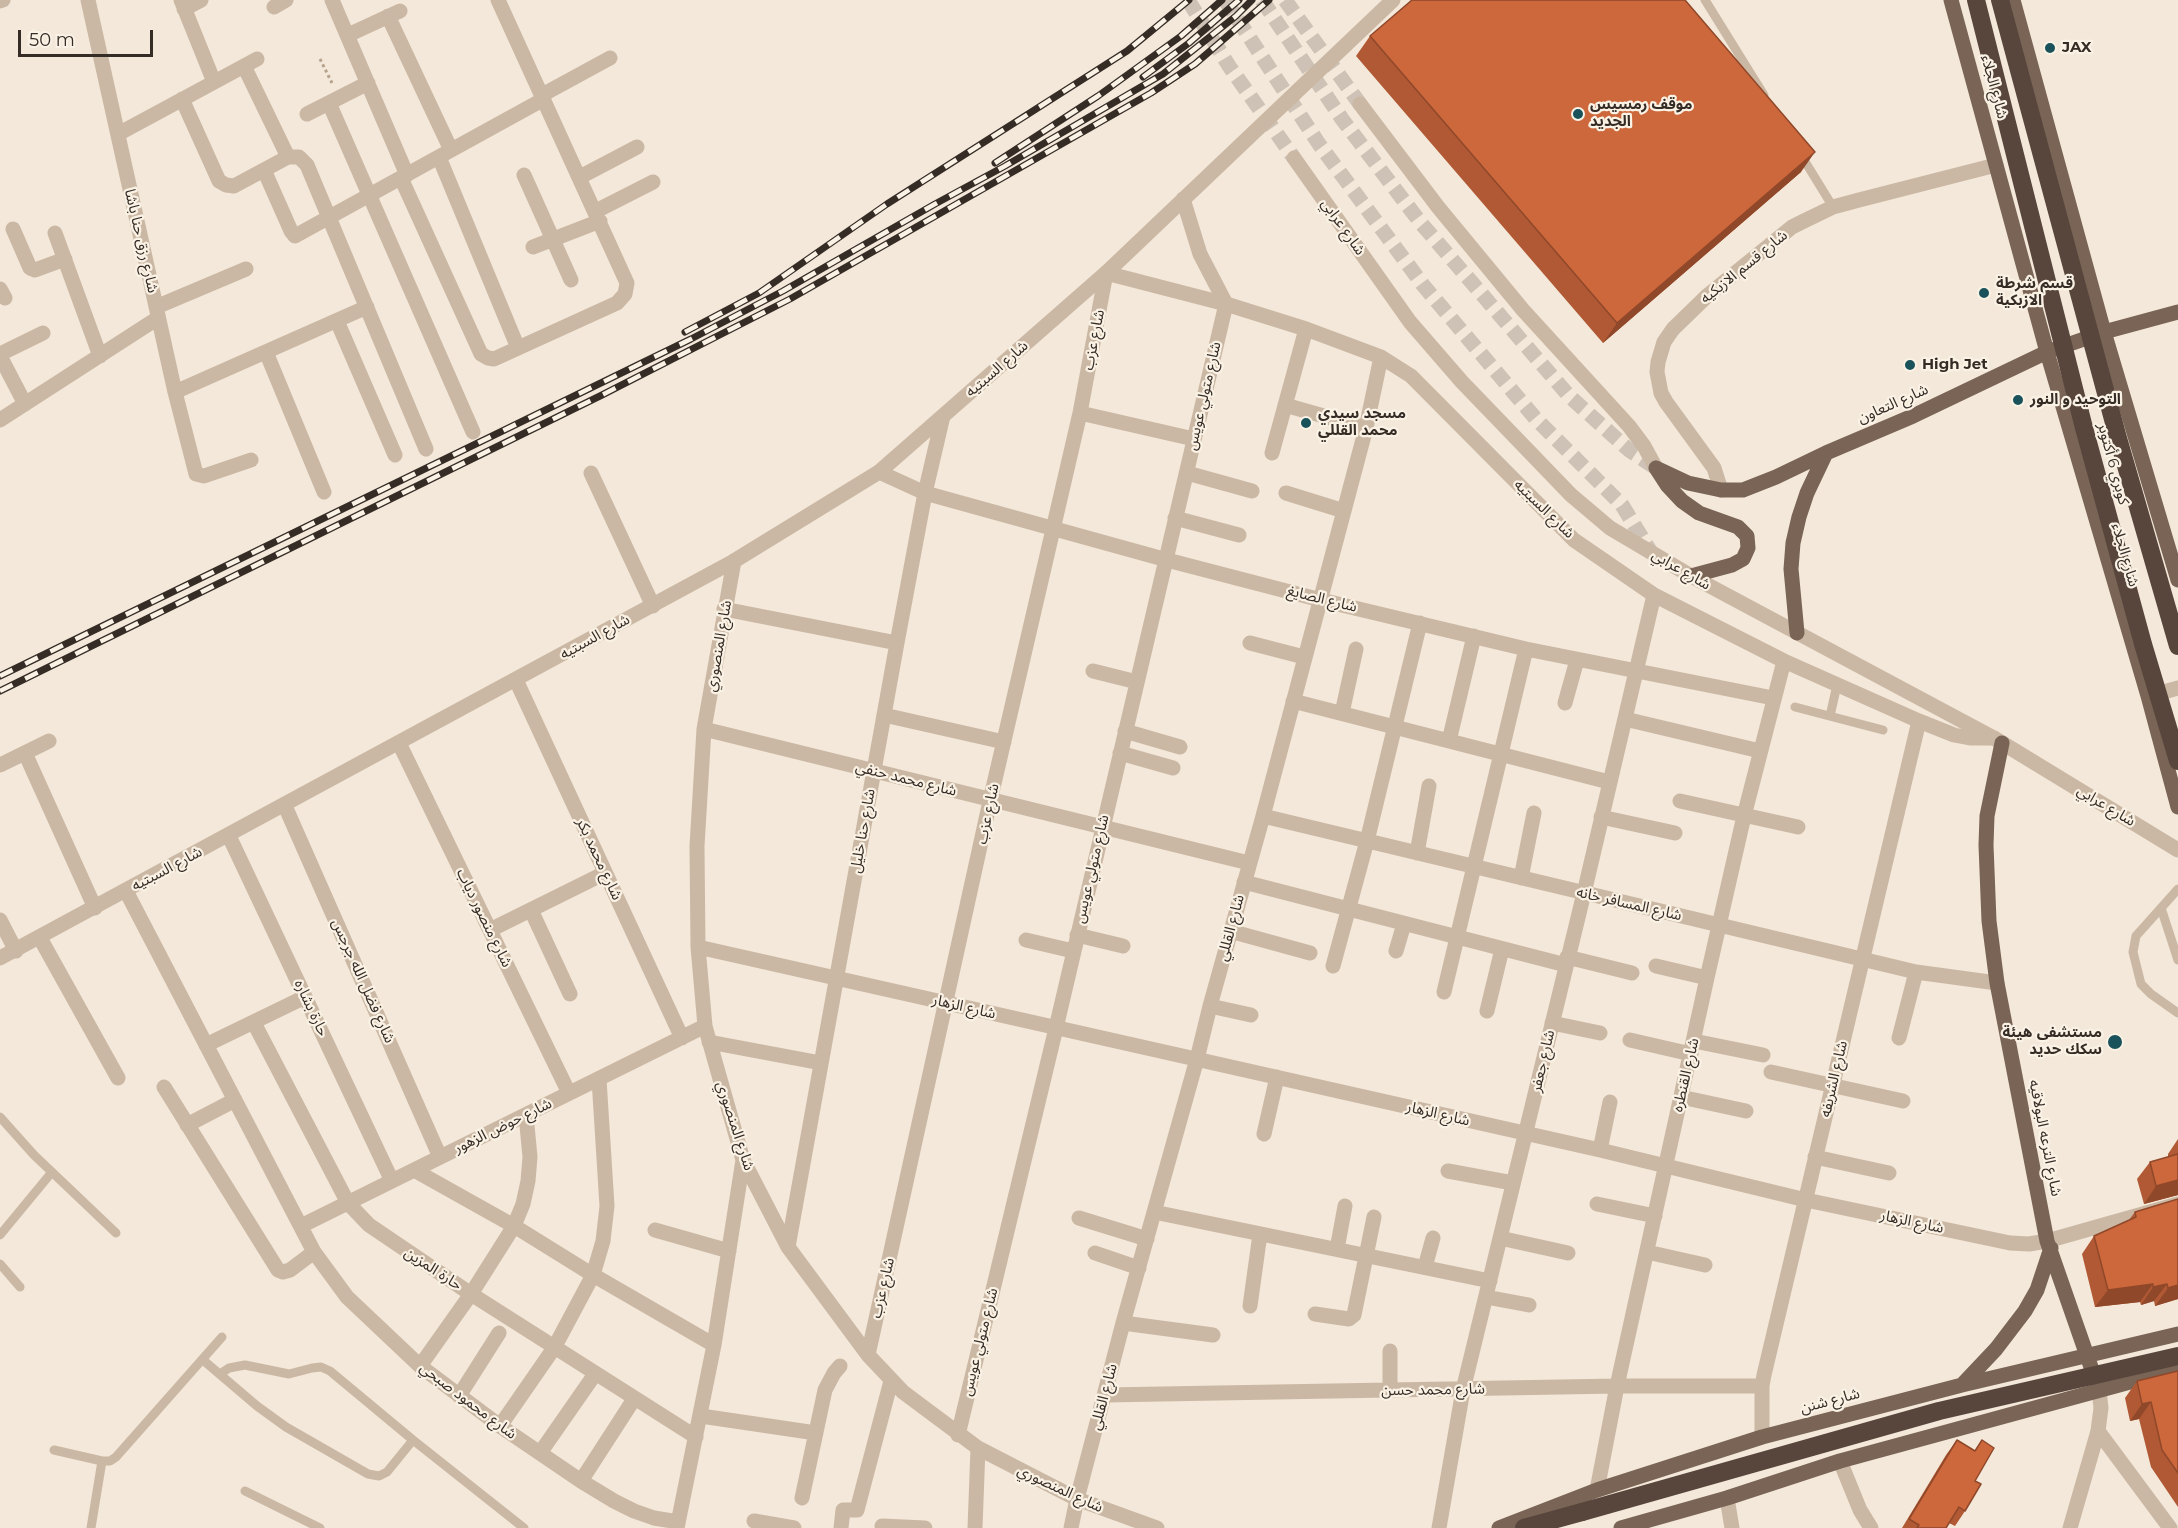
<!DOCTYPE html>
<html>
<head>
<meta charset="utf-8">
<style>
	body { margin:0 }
	#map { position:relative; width:2178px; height:1528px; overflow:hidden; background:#f3e8d9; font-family:Montserrat,sans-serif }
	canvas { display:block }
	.scale { position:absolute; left:18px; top:30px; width:135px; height:27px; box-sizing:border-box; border:3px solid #362c26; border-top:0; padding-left:8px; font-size:18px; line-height:21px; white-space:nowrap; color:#362c26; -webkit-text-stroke:4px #faf2e5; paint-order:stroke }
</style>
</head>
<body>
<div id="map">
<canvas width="2178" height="1528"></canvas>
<div class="scale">50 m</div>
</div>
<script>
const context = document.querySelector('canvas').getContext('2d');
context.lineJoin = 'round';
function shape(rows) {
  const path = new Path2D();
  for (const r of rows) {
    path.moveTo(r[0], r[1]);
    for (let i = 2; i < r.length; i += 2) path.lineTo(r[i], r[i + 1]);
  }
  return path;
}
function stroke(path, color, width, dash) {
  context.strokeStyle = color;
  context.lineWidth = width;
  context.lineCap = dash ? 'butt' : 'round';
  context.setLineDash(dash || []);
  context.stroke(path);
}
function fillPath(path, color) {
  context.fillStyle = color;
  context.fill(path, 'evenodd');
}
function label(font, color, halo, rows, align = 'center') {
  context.font = font + ' Montserrat,"Noto Sans Arabic",sans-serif';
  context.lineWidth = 4.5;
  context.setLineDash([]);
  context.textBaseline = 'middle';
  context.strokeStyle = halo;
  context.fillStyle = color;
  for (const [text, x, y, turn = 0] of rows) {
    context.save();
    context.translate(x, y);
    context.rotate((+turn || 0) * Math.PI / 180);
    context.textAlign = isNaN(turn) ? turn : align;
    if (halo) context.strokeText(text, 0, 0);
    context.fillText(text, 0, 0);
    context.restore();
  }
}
const tertiaryTunnel = shape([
	[1188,0,1229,66,1294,158],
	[1285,0,1360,104]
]);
const primaryTunnel = shape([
	[1225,0,1319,144,1423,285,1536,419,1622,505,1652,554],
	[1262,0,1342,119,1420,222,1569,396,1629,450,1656,468]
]);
const path = shape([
	[320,59,332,83]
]);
const service = shape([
	[1705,0,1764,95],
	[1801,155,1833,207],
	[1795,707,1883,730],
	[1830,716,1837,685],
	[2178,889,2136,936,2133,952,2141,984,2151,994,2178,1013],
	[2161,908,2178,960],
	[0,1117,34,1155,116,1233],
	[0,1235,52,1172],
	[0,1264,20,1287],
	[203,1360,257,1406,286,1427,368,1474,379,1476,387,1472,413,1440],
	[220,1374,229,1368,245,1365,289,1374,312,1368,321,1367,330,1371,413,1440,524,1528],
	[54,1450,102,1461,110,1461,116,1457,222,1337],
	[245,1491,320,1528],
	[91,1528,102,1461]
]);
const minor = shape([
	[88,0,175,392,196,474,204,476,251,460],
	[181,0,214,82],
	[332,0,407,175],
	[274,7,286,0],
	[184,9,201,0],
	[388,16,451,150],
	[348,35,400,11],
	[244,66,288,157],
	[542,95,610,58],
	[182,99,219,181,226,185,234,186,288,157,299,157,307,165,426,449],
	[329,103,473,432],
	[307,114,368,83],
	[118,134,257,59],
	[439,157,518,348],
	[264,170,291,231,295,236,544,99],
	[524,175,571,280],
	[580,177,637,147],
	[401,178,481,354,488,358,494,359,617,303,625,294,627,283,498,0],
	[596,211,653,182],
	[13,229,30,268,35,270,65,259],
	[55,233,100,356],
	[533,247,600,221],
	[0,289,5,298],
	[156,307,246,269],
	[337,321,395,455],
	[266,352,324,492],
	[0,354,43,333],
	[0,356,25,404],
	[175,392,367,307],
	[1285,405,1366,428],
	[1080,413,1194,439],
	[0,420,158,318],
	[1272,453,1306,329],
	[879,472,925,493,1167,560,1321,600,1526,649,1773,698],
	[591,473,653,606],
	[1187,473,1252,491],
	[1721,490,1714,468,1666,402,1661,393,1657,372,1658,362,1664,342,1673,329,1708,295,1792,227,1806,220,1833,207,1859,200,1996,165],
	[1286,493,1344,511],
	[1175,518,1239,535],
	[734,561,704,729,697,846,698,947,705,1026,743,1160,788,1247,868,1355,903,1392,978,1448,1077,1499,1157,1528],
	[724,609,897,643],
	[1250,643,1304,657],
	[1093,671,1137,682],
	[516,680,682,1038],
	[2149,696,2178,688],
	[1293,701,1609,782],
	[1565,703,1577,660],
	[1342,713,1356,649],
	[884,715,1004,742],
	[1625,719,1760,751],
	[704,729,1249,863],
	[1125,731,1180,747],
	[1449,741,1474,636],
	[399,743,569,1093],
	[25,753,95,908],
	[1120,753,1173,768],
	[0,765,49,741],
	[1680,801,1798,827],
	[285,806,440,1157],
	[1263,816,1916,972,1997,983],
	[1601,817,1675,833],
	[229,836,392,1181],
	[1417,853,1429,786],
	[1521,878,1534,813],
	[1244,882,1566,965],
	[126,891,314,1252,347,1297,420,1366,500,1426,581,1481,614,1501,634,1511,654,1518,678,1522],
	[531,910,570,994],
	[0,920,16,951],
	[490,930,605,873],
	[1230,931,1310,953],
	[1077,935,1123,946],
	[40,938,118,1078],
	[1026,940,1073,951],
	[698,947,1600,1150,1806,1200,2010,1243,2029,1244,2047,1241,2178,1204],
	[1396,951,1404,924],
	[1567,957,1632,973],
	[1333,966,1367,841,1420,623],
	[1656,966,1707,978],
	[1444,992,1526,649],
	[1210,1006,1251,1015],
	[1487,1011,1502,949],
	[254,1023,348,1203,369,1225,471,1294,696,1437],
	[1552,1023,1600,1033],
	[1899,1038,1916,972],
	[1630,1040,1691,1054],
	[1694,1041,1763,1055],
	[709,1042,821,1063],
	[206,1045,305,997],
	[1771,1072,1903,1101],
	[164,1087,278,1270,283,1272,290,1270,314,1252],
	[1681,1097,1746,1111],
	[187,1125,235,1100],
	[1264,1134,1277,1077],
	[1600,1150,1610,1102],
	[1815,1157,1889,1173],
	[414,1170,514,1226,593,1275,714,1345],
	[1448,1171,1513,1183],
	[1597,1204,1655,1216],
	[1154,1212,1490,1281],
	[1079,1218,1147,1239],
	[301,1226,705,1026],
	[655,1230,729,1251],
	[1500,1238,1568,1253],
	[788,1247,897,643,925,493,943,416],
	[1337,1249,1345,1206],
	[1647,1252,1705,1265],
	[1095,1253,1139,1268],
	[1425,1267,1433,1238],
	[1486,1297,1529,1305],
	[1250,1306,1260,1234],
	[1315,1314,1349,1319,1354,1315,1374,1217],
	[1123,1323,1213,1335],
	[868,1355,990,801,1080,413,1106,273,1226,304,1306,329,1381,357,1411,376,1574,540,1654,595,1784,661,1919,721,1954,735,1970,738,1994,738],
	[420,1366,471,1294,514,1226,523,1204,528,1181,530,1157,526,1115],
	[1390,1391,1390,1351],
	[1105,1395,1617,1386,1762,1386],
	[459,1396,499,1333],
	[701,1416,816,1433],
	[500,1426,554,1348,593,1275,603,1241,607,1206,599,1079],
	[2098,1431,2170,1528],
	[958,1435,1056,1028,1226,304],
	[1762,1437,1762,1386,1764,1375,1919,721],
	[540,1453,595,1374],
	[1840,1461,1860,1510,1871,1528],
	[581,1481,634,1399],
	[1597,1490,1617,1386,1707,978,1744,816,1784,661],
	[802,1498,825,1390,834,1373,840,1366],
	[1727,1498,1732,1528],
	[754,1521,794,1528],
	[882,1526,925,1528],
	[677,1528,714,1345,743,1160],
	[841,1528,843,1510,857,1510,891,1381],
	[975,1528,978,1448],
	[1071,1528,1077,1499,1123,1323,1197,1059,1210,1006,1263,816,1366,428,1381,357],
	[1439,1528,1463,1390,1584,893,1654,595]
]);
const tertiary = shape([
	[0,1,3,0],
	[1360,104,1438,207,1523,310,1629,426,1644,446,1656,468],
	[1294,158,1410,322,1462,382,1571,495,1610,528,1691,576,1994,738,2178,850],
	[1183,199,1200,254,1226,304],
	[0,958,734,561,879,472,1106,273,1393,0],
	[2070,1528,2098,1431,2101,1408,2099,1390]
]);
const primary = shape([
	[1951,0,2047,352,2148,696,2178,807],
	[2013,0,2104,332,2178,580],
	[1656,468,1688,483,1721,490,1743,490,1776,477,1826,453,1913,416,2047,352,2104,332,2178,312],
	[1656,468,1667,485,1682,501,1699,513,1738,527,1747,536,1748,548,1743,559,1732,565,1691,576],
	[1797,633,1791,569,1793,543,1799,517,1807,493,1826,453],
	[2002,743,1987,816,1986,845,1989,921,1997,983,2047,1241,2099,1390],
	[1962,1385,1996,1349,2025,1311,2037,1290,2051,1248],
	[1499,1528,1597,1490,1762,1437,1962,1385,2178,1334],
	[1621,1528,1727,1498,1840,1461,2178,1369]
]);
const motorway = shape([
	[1524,1528,1582,1512]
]);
const rail = shape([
	[1143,77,1189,43,1239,0],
	[995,163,1098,96,1181,36,1222,0],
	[685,332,759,293,887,204,1127,51,1189,0],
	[0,676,691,339,783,291,935,204,1005,166,1163,74,1236,16,1252,0],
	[0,691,602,395,790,299,1151,93,1195,64,1269,0]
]);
const motorwayBridge = shape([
	[1976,0,2083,424,2143,644,2178,761],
	[2000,0,2118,438,2178,646],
	[1582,1512,1939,1411,2178,1356]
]);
const wall = shape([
	[1370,36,1801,172,1603,343,1356,56],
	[2178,1139,2178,1195,2144,1204,2137,1179,2150,1162,2168,1157,2168,1154],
	[2178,1199,2178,1299,2155,1306,2154,1301,2141,1305,2140,1302,2095,1307,2082,1254,2094,1236,2129,1220,2135,1212],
	[2178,1371,2178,1507,2151,1467,2139,1419,2130,1421,2125,1398,2137,1381],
	[1957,1440,1975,1451,1982,1440,1975,1481,1965,1511,1955,1526,1949,1523,1946,1528,1902,1528,1946,1455]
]);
const shadedWall = shape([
	[1815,152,1801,172,1603,343,1617,323],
	[2178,1180,2178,1195,2144,1204,2156,1186],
	[2153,1284,2140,1302,2095,1307,2108,1290],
	[2167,1284,2154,1301,2141,1305,2153,1287],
	[2178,1285,2178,1299,2155,1306,2168,1288],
	[2151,1402,2139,1419,2130,1421,2142,1404]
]);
const building = shape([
	[1412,0,1685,0,1815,152,1617,323,1370,36,1412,0],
	[2178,1154,2178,1180,2156,1186,2150,1162,2178,1154],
	[2178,1199,2178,1285,2168,1288,2167,1284,2153,1287,2153,1284,2108,1290,2094,1236,2136,1217,2135,1212,2178,1199],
	[2178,1371,2178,1473,2162,1450,2151,1402,2142,1404,2137,1381,2178,1371],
	[1957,1440,1975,1451,1982,1440,1994,1448,1975,1481,1981,1484,1965,1511,1959,1507,1946,1528,1917,1528,1919,1525,1909,1519,1957,1440]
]);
const markers = [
	[2050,48,6,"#19525a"],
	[1578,114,6,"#19525a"],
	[1984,293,6,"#19525a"],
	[1910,365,6,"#19525a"],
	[2018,400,6,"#19525a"],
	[1306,423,6,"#19525a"],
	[2115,1042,8,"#19525a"]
];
const poiNames = [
	["JAX",2062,48],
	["موقف رمسيس",1590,105],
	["الجديد",1590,122],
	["قسم شرطة",1996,284],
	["الازبكية",1996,301],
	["High Jet",1922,365],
	["التوحيد و النور",2030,400],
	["مسجد سيدي",1318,414],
	["محمد القللي",1318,431],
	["مستشفى هيئة",2102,1033,"right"],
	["سكك حديد",2102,1050,"right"]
];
const streetNames = [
	["شارع الجلاء",1994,87,75],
	["شارع عرابي",1343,227,55],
	["شارع رزق حنا باشا",141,241,77],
	["شارع قسم الازبكيه",1744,267,-39],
	["شارع عزب",1094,340,-79],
	["شارع السبتيه",997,369,-41],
	["شارع متولي عويس",1204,396,-77],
	["شارع التعاون",1893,404,-24],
	["كوبري 6 أكتوبر",2113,464,75],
	["شارع السبتيه",1544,509,44],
	["شارع الجلاء",2125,555,74],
	["شارع عرابي",1681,570,30],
	["شارع الصايغ",1322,599,14],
	["شارع السبتيه",595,637,-29],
	["شارع المنصوري",719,646,-80],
	["شارع محمد حنفي",906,779,14],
	["شارع عرابي",2106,806,31],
	["شارع عزب",988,814,-78],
	["شارع حنا خليل",863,831,-80],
	["شارع محمد بكر",599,859,65],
	["شارع السبتيه",167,869,-28],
	["شارع متولي عويس",1092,869,-77],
	["شارع المسافر خانه",1629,904,13],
	["شارع منصور دياب",484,918,64],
	["شارع القللي",1231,928,-75],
	["شارع فضل الله جرجس",363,981,66],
	["شارع الزهار",964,1007,13],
	["حارة بشاره",311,1008,65],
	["شارع جعفر",1543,1061,-77],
	["شارع القنطره",1686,1075,-77],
	["شارع الشريفه",1834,1079,-77],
	["شارع الزهار",1438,1114,13],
	["شارع حوض الزهور",503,1126,-26],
	["شارع المنصوري",735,1126,72],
	["شارع الترعه البولاقيه",2045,1138,79],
	["شارع الزهار",1912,1222,12],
	["حارة المزين",433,1269,33],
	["شارع عزب",883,1288,-77],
	["شارع متولي عويس",980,1342,-76],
	["شارع محمد حسن",1433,1390,-1],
	["شارع القللي",1104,1397,-75],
	["شارع محمود صبحي",468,1401,37],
	["شارع شنن",1830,1401,-15],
	["شارع المنصوري",1060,1489,25]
];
stroke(tertiaryTunnel, '#cdc2b5', 15, [15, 8]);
stroke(primaryTunnel, '#cdc2b5', 15, [15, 8]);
stroke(path, '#b7a28e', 3, [3, 3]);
stroke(service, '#cbb8a4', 9);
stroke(minor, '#cbb8a4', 15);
stroke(tertiary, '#cbb8a4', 15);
stroke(primary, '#796456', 15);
stroke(motorway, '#58463d', 18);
stroke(rail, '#362c26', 7);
stroke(rail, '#faf2e5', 4.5, [14]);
stroke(motorwayBridge, '#58463d', 18);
fillPath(wall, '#b05934');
fillPath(shadedWall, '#90482a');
fillPath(building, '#cd673c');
stroke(building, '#90482a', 1.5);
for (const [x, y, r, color] of markers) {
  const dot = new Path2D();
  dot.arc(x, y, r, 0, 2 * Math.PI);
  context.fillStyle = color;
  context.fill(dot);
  stroke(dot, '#faf2e5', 2);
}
label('bold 15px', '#362c26', '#faf2e5', poiNames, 'left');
label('15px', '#362c26', '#faf2e5', streetNames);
</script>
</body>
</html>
